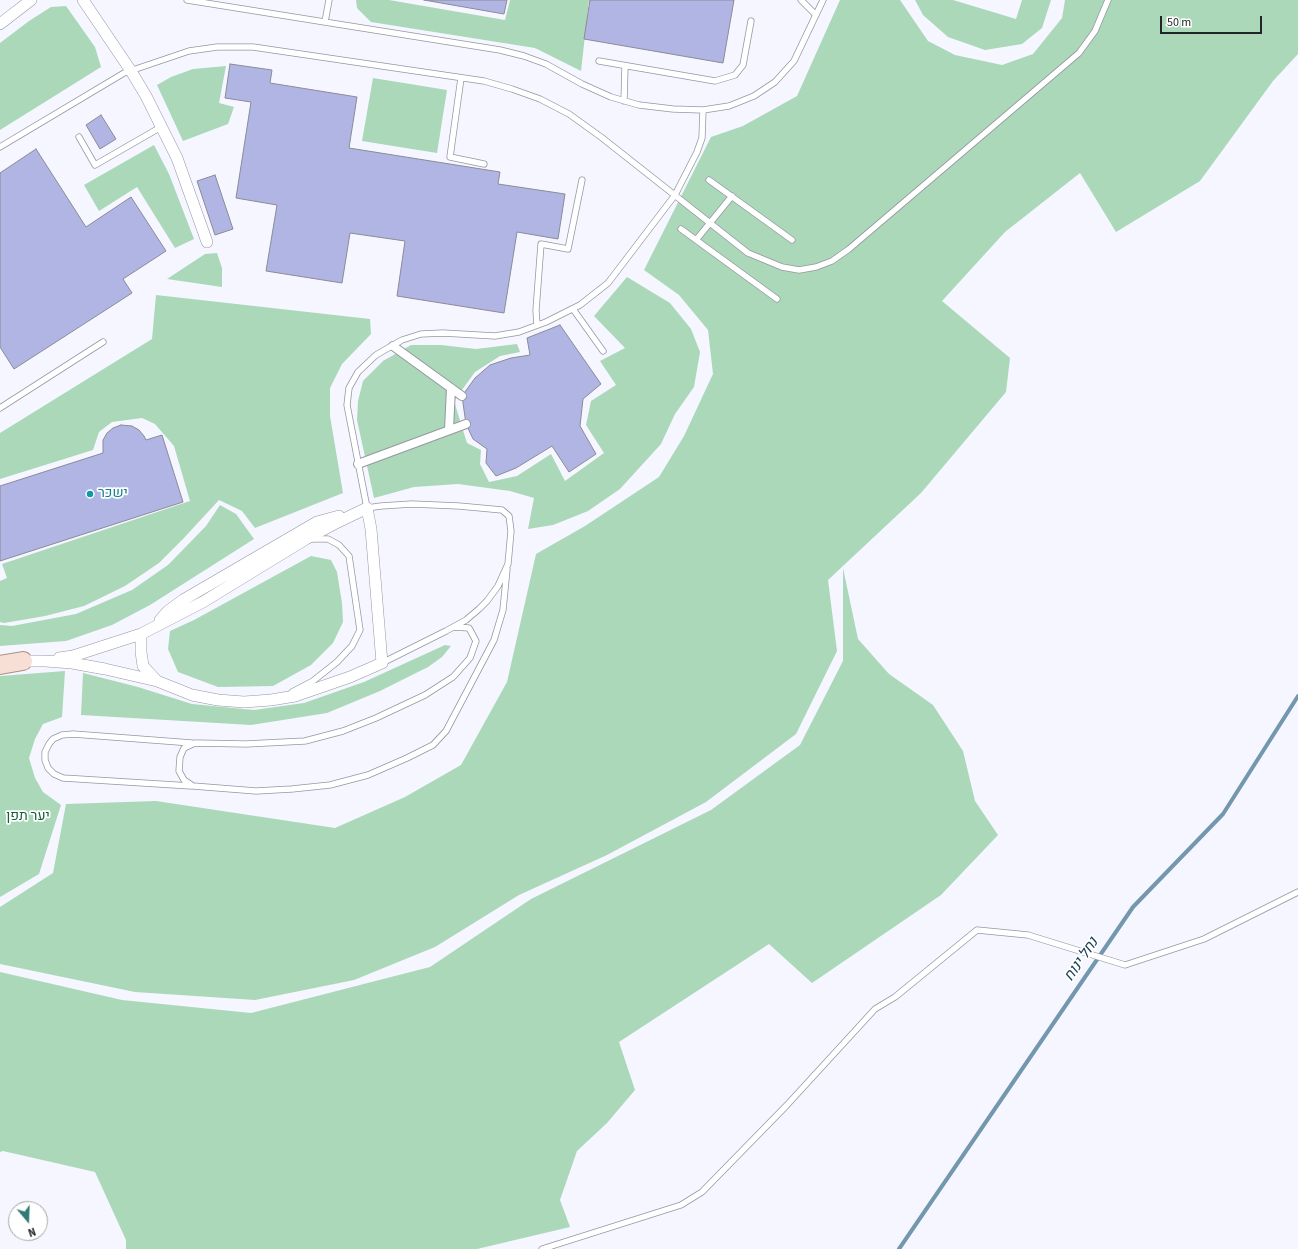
<!DOCTYPE html>
<html>
<head>
<meta charset="utf-8">
<style>
	body { margin:0 }
	#map { position:relative; width:1298px; height:1249px; overflow:hidden; background:#f5f6ff; font-family:"Source Sans 3",sans-serif }
	canvas { display:block }
	.north { position:absolute; left:8px; top:1201px; width:40px; height:40px; box-sizing:border-box; background:#fff; border:1px solid #a7a7a9; border-radius:50%; rotate:161deg; font-size:11px; font-weight:700; line-height:16px; text-align:center; color:#232428 }
	.north::after { content:''; display:block; margin:auto; width:14px; height:18px; background:#317a75; clip-path:polygon(50% 0,100% 100%,50% 72%,0 100%) }
	.scale { position:absolute; left:1160px; top:16px; width:102px; height:18px; box-sizing:border-box; border:2px solid #232428; border-top:0; padding-left:5px; font-size:12px; line-height:14px; white-space:nowrap; color:#232428; -webkit-text-stroke:3px #fff; paint-order:stroke }
</style>
</head>
<body>
<div id="map">
<canvas width="1298" height="1249"></canvas>
<div class="north">N</div>
<div class="scale">50 m</div>
</div>
<script>
const context = document.querySelector('canvas').getContext('2d');
context.lineJoin = 'round';
function fillPath(path, color) {
  context.fillStyle = color;
  context.fill(path, 'evenodd');
}
function shape(rows) {
  const path = new Path2D();
  for (const r of rows) {
    path.moveTo(r[0], r[1]);
    for (let i = 2; i < r.length; i += 2) path.lineTo(r[i], r[i + 1]);
  }
  return path;
}
function stroke(path, color, width, dash) {
  context.strokeStyle = color;
  context.lineWidth = width;
  context.lineCap = dash ? 'butt' : 'round';
  context.setLineDash(dash || []);
  context.stroke(path);
}
function label(font, color, halo, rows, align = 'center') {
  context.font = font + ' "Source Sans 3",Heebo,sans-serif';
  context.lineWidth = 3.5;
  context.setLineDash([]);
  context.textBaseline = 'middle';
  context.strokeStyle = halo;
  context.fillStyle = color;
  for (const [text, x, y, turn = 0] of rows) {
    context.save();
    context.translate(x, y);
    context.rotate((+turn || 0) * Math.PI / 180);
    context.textAlign = isNaN(turn) ? turn : align;
    if (halo) context.strokeText(text, 0, 0);
    context.fillText(text, 0, 0);
    context.restore();
  }
}
const green = shape([
	[356,0,389,0,505,20,510,0,589,0,581,71,535,48,371,22,357,8],
	[840,0,900,0,928,41,955,55,1002,65,1033,54,1062,18,1065,0,1298,0,1298,54,1273,81,1200,181,1116,232,1080,173,1005,232,942,301,1010,358,1006,392,921,493,828,580,837,651,796,734,706,802,607,855,519,895,435,947,354,980,255,1000,135,992,0,964,0,907,53,873,66,804,156,801,335,828,405,797,461,765,507,682,536,554,585,526,659,477,684,436,713,374,708,330,679,295,644,270,711,137,743,126,797,96],
	[915,0,953,0,1016,19,1022,0,1051,0,1042,28,1022,44,985,50,948,37,923,15],
	[66,6,95,47,101,67,0,130,0,43,29,21,51,7],
	[226,66,219,103,234,107,228,124,183,141,157,85,171,77,193,69],
	[373,78,447,90,437,153,362,141],
	[154,145,169,174,194,239,175,248,137,187,99,211,84,185],
	[217,253,222,268,222,287,167,279,205,254],
	[627,277,670,303,691,329,700,352,694,387,675,414,661,444,620,489,588,511,553,525,528,529,534,498,510,491,458,484,414,487,374,498,357,420,358,401,363,381,383,361,411,345,441,345,476,349,517,344,520,352,500,356,475,372,454,401,467,443,481,450,480,464,489,482,517,476,551,454,565,481,604,453,586,425,591,401,616,385,600,361,625,348,594,316],
	[156,295,370,319,371,334,342,364,330,388,330,416,343,493,255,528,242,511,219,500,183,539,159,563,125,586,84,606,45,616,4,623,0,622,0,581,7,578,2,564,190,501,174,446,155,424,142,418,112,422,99,432,93,450,0,479,0,433,152,339],
	[220,505,236,514,254,539,150,605,112,625,66,641,0,646,0,625,12,626,76,614,132,590,168,565,206,526],
	[311,556,331,560,337,572,342,603,343,622,333,643,311,665,273,686,218,687,178,672,168,649,170,631,194,620],
	[843,568,858,639,889,674,933,705,963,751,975,801,998,835,941,895,812,983,769,944,619,1042,635,1090,607,1123,577,1151,560,1200,570,1227,477,1249,126,1249,126,1240,95,1172,3,1151,0,1152,0,972,122,1000,251,1013,430,967,531,899,711,810,800,745,843,661],
	[445,645,451,646,442,657,428,667,380,691,327,713,251,725,81,715,83,673,138,687,192,704,254,710,304,703,364,682],
	[65,671,62,717,43,724,35,739,29,758,35,778,43,792,61,805,39,874,0,897,0,676]
]);
const stream = shape([
	[899,1249,1133,907,1223,814,1298,696]
]);
const building = shape([
	[424,0,507,0,504,14,424,0],
	[590,0,734,0,723,63,584,39,590,0],
	[230,64,272,70,270,83,357,97,349,148,500,172,498,184,565,194,558,239,517,232,504,313,397,296,405,241,350,233,342,283,266,271,277,205,236,198,251,102,225,98,230,64],
	[101,115,116,139,100,149,86,125,101,115],
	[36,149,86,227,131,197,166,251,123,279,132,293,14,369,0,347,0,173,36,149],
	[215,175,233,229,215,235,197,181,215,175],
	[560,325,601,384,583,399,580,426,596,454,569,472,552,446,516,468,496,476,486,463,487,449,473,439,466,424,462,396,475,378,490,365,511,358,530,355,527,338,560,325],
	[121,425,132,426,139,430,144,436,146,440,162,435,183,502,0,561,0,486,103,453,103,440,107,433,113,428,121,425]
]);
const service = shape([
	[187,0,500,50,524,56,546,64,582,84,611,97,639,105,673,109,703,110,729,106,754,96,775,82,794,61,823,0],
	[801,0,816,15],
	[325,22,329,0],
	[599,61,715,81,735,75,743,65,751,21],
	[461,78,450,157,484,164],
	[624,101,625,66],
	[79,137,95,165,161,127],
	[0,147,124,73,189,51,217,47,253,47,484,81,512,89,540,99,569,114,601,137,748,253,782,267,799,270,816,267,832,261,849,249,1079,53,1095,31,1108,0],
	[709,180,792,240],
	[681,229,777,299],
	[696,240,732,196],
	[573,309,603,351],
	[537,325,536,310,541,244,568,249,582,180],
	[0,408,103,342],
	[454,627,469,628,476,641,470,658,453,677,425,695,376,718,343,731,305,741,246,744,195,743,184,748,180,757,179,771,184,780,193,786,256,791,292,789,330,785,368,775,407,758,433,745,446,731,494,640,503,610,507,569],
	[382,663,446,631,466,620,479,609,487,601,498,586,508,564,511,531,509,516,502,510,459,506,412,504,381,506,367,508,347,405,349,388,358,372,376,355,402,340,421,334,443,333,495,336,519,332,546,322,580,305,608,283,675,195,697,152,702,138,703,110],
	[292,692,313,681,337,662,352,646,360,630,349,556,339,545,328,539,310,539],
	[191,786,63,778,54,774,48,768,45,760,45,752,49,744,53,739,62,735,73,734,192,743],
	[542,1249,681,1205,702,1192,787,1105,875,1009,895,997,977,930,1028,935,1125,965,1204,939,1298,892]
]);
const pedestrian = shape([
	[393,346,462,396],
	[449,430,451,388],
	[358,464,466,424]
]);
const minor = shape([
	[83,0,131,71,146,96,177,158,207,242],
	[0,24,31,0],
	[160,620,168,611,183,600,317,522,339,516],
	[141,634,141,652,143,666,157,681],
	[59,658,73,656,141,634,203,602,306,539,338,522,367,508],
	[18,661,45,661,72,663,105,669,157,681,192,695,218,700,244,702,271,700,295,696,350,677,382,663,371,529,367,508]
]);
const primary = shape([
	[0,665,23,661]
]);
const markers = [
	[90,494,4,"#0f9aa8"]
];
const cultureNames = [
	["ישכר",98,494]
];
const parkNames = [
	["יער תפן",28,817]
];
const waterNames = [
	["נחל ינוח",1082,960,-56]
];
fillPath(green, '#abd8b9');
stroke(stream, '#7397ad', 4);
fillPath(building, '#b1b5e4');
stroke(building, '#8a8b95', 1);
stroke(service, '#9597a1', 7);
stroke(pedestrian, '#9597a1', 10);
stroke(minor, '#9597a1', 12);
stroke(primary, '#aa8f88', 20);
stroke(service, '#fff', 5.5);
stroke(pedestrian, '#fff', 8);
stroke(minor, '#fff', 11);
stroke(primary, '#f7dfd6', 18);
for (const [x, y, r, color] of markers) {
  const dot = new Path2D();
  dot.arc(x, y, r, 0, 2 * Math.PI);
  context.fillStyle = color;
  context.fill(dot);
  stroke(dot, '#fff', 1.5);
}
label('14px', '#0d838f', '#fff', cultureNames, 'left');
label('14px', '#145f37', '#fff', parkNames);
label('italic 15px', '#174156', '#fff', waterNames);
</script>
</body>
</html>
